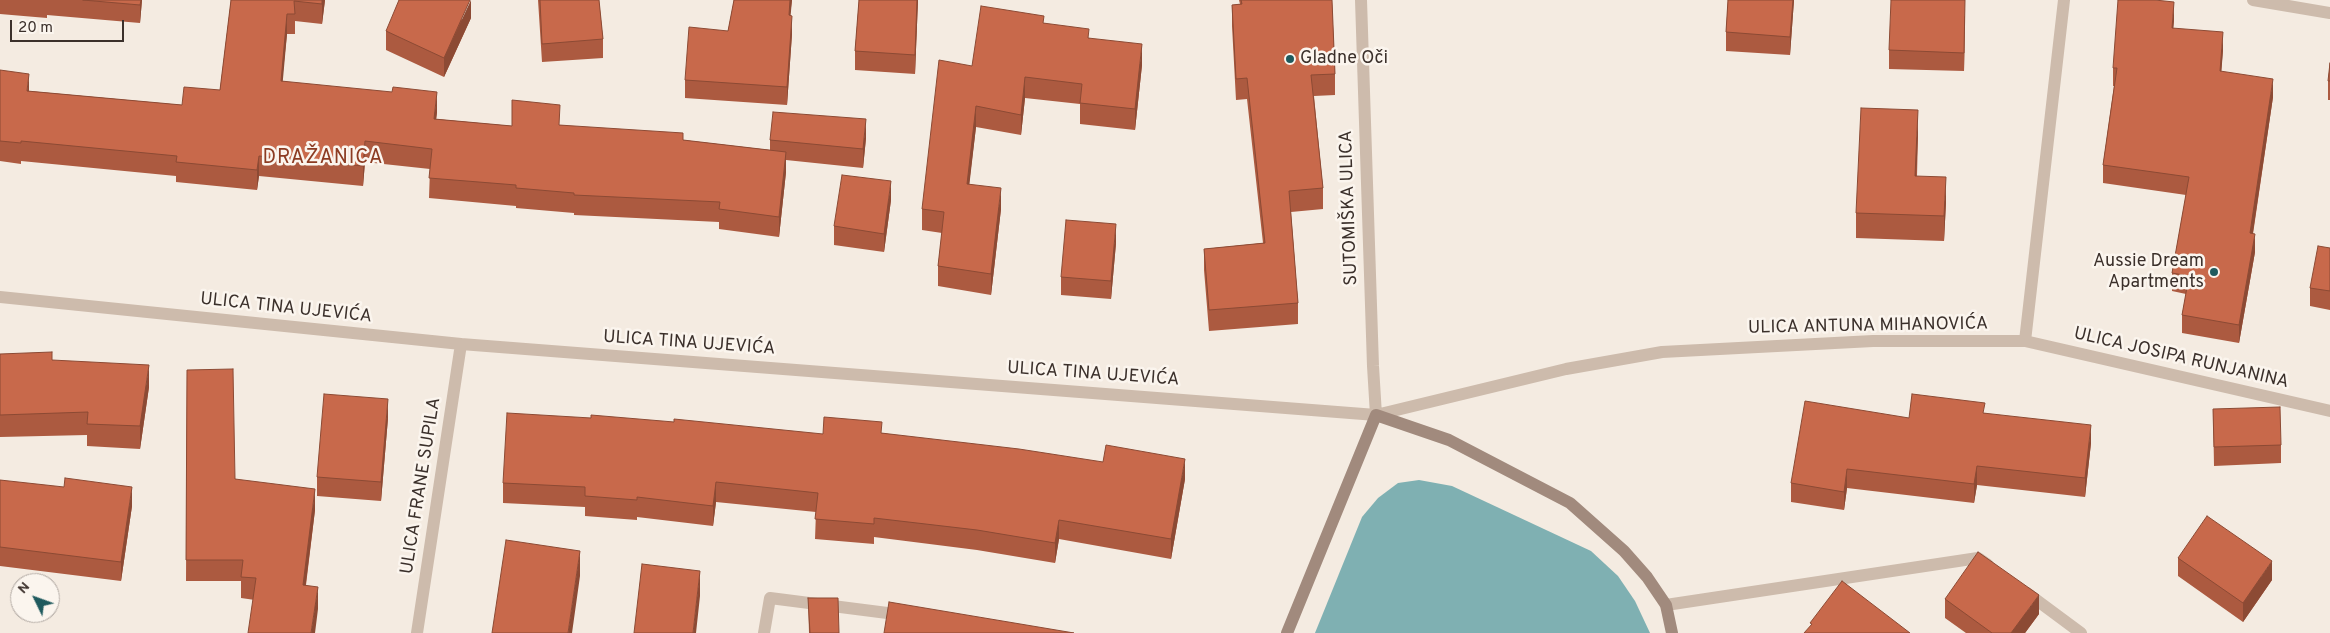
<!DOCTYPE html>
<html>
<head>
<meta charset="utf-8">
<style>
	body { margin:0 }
	#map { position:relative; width:2330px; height:633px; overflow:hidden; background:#f4ebe1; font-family:Overpass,sans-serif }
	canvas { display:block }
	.north { position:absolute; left:10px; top:573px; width:50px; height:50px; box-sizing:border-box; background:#fbf5ee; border:1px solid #aea6a0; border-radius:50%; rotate:312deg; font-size:14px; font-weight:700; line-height:20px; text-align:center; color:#3b302b }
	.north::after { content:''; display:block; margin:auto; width:18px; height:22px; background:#1f5a5e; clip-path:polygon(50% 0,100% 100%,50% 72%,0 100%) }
	.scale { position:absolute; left:10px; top:20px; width:114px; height:22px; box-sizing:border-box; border:2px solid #3b302b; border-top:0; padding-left:6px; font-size:15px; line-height:18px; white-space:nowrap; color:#3b302b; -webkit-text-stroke:4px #fbf5ee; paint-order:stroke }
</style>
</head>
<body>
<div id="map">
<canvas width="2330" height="633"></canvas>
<div class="north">N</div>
<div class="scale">20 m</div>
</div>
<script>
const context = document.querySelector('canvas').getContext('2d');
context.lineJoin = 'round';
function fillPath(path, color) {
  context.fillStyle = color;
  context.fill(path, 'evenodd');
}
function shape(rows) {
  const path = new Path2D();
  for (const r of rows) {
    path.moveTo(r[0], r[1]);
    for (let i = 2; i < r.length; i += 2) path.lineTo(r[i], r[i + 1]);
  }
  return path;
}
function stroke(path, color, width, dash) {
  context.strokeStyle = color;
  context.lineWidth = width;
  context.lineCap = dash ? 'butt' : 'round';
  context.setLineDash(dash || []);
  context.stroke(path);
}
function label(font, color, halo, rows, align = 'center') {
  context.font = font + ' Overpass,sans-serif';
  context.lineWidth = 5;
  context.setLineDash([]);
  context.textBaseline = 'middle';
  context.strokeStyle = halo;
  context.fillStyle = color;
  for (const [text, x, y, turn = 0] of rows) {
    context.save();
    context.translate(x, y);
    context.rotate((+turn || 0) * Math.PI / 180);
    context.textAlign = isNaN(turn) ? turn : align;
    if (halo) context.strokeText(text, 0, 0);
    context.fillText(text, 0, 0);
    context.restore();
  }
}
const water = shape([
	[1419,480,1452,486,1591,551,1618,576,1635,601,1650,633,1315,633,1362,517,1378,498,1398,483]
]);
const street = shape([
	[1361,0,1373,366,1376,415],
	[2253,0,2330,13],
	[0,297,461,344,1376,415,1566,369,1662,352,1873,341,2025,341,2064,0],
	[2025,341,2330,411],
	[2027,593,2081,633],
	[1666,605,1978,558,1988,565],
	[417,633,461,344],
	[764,633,770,598,903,615]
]);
const secondary = shape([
	[1287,633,1376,415,1449,440,1570,503,1624,551,1647,577,1666,605,1672,633]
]);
const wall = shape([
	[0,0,142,0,140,23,47,15,47,18,0,14],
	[231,0,325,0,322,24,295,21,295,34,287,34,282,81,437,112,436,119,512,126,560,125,683,140,770,150,770,140,866,138,863,168,786,160,786,172,779,237,719,229,719,222,574,215,574,213,516,208,516,206,429,198,430,169,365,162,363,186,259,176,257,190,176,182,176,176,21,161,21,164,0,161,0,70,29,91,182,105,220,90],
	[538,0,599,0,603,39,603,58,542,62],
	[734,0,792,0,790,15,792,34,787,105,685,98,685,80,728,31],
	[859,0,918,0,915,74,855,70,855,51],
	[1239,0,1332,0,1335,74,1335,95,1314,96,1323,188,1323,209,1291,212,1298,303,1298,324,1209,331,1204,270,1204,249,1263,243,1247,99,1236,100,1232,26,1232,5,1240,4],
	[1728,0,1794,0,1790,55,1726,51,1726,32],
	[1965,16,1964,71,1889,69,1889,50],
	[471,18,444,77,386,50,386,31],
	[2174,20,2173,28,2223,50,2221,72,2273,97,2253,234,2255,252,2239,343,2182,333,2182,315,2186,294,2172,291,2172,273,2186,195,2103,183,2103,165,2114,86,2113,86,2113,68],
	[1044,23,1089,38,1142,65,1135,130,1080,124,1080,104,1025,98,1021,135,976,127,969,184,1001,209,991,295,938,286,938,266,942,233,922,230,922,209,972,66],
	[2330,63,2330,100,2328,100,2328,81],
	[1918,135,1917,176,1946,202,1944,241,1856,238,1856,213],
	[891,200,884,252,834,245,834,226],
	[1116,243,1111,299,1061,295,1061,277],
	[2330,248,2330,310,2310,306,2310,288],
	[0,354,52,360,149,387,140,449,87,446,87,435,0,437],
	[187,370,235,479,315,510,306,585,318,609,241,598,241,581,186,581],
	[2213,409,2281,445,2281,463,2214,466],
	[1985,413,2091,443,2085,497,1977,485,1974,503,1847,488,1844,510,1791,502,1791,483,1909,418],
	[388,418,381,501,317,496,317,477],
	[882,433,1185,479,1171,559,1059,539,1055,563,977,550,874,537,874,544,815,539,816,512,716,502,713,526,637,517,637,520,585,516,585,507,503,503,503,483,823,434],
	[0,480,132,506,121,581,0,566],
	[2178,558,2272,580,2243,622,2178,576],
	[808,598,839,633,809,633],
	[1945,599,2039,614,2025,633,1966,633,1945,618]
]);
const shadedWall = shape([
	[141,0,142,0,140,23,140,5],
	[322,0,325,0,322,24],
	[471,0,471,18,444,77,444,58],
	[790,0,792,0,789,33,789,15],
	[917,0,918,0,915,74,915,55],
	[1793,0,1794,0,1790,55,1790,37],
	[1965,0,1965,16,1964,71,1964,53],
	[2174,2,2174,20,2172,46,2172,28],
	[287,14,287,34,281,101,281,81],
	[792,16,792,34,787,105,787,87],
	[2223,32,2223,50,2220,90,2220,71],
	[1142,44,1142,65,1135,130,1135,109],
	[29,74,29,94,27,91],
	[1025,77,1025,98,1021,135,1021,115],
	[2273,79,2273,97,2250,252,2250,233],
	[437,92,437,112,434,139,434,119],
	[976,106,976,127,967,205,967,184],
	[1918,110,1918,135,1915,201,1915,176],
	[866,119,866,138,863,168,863,149],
	[365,141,365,162,363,186,363,166],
	[786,152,786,172,779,237,779,217],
	[259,156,259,176,257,190,257,170],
	[1946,177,1946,202,1944,241,1944,216],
	[891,181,891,200,884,252,884,234],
	[1001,188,1001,209,991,295,991,274],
	[1116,224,1116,243,1111,299,1111,281],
	[2255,234,2255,252,2239,343,2239,325],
	[149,365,149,387,140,449,140,426],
	[388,399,388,418,381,501,381,482],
	[2091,425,2091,443,2085,497,2085,478],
	[1185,459,1185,479,1171,559,1171,539],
	[1977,466,1977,485,1974,503,1974,484],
	[1847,469,1847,488,1844,510,1844,492],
	[716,482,716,502,713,526,713,506],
	[132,487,132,506,121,581,121,562],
	[315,489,315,510,303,606,303,585],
	[1059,520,1059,539,1055,563,1055,543],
	[580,551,580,576,572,633,568,633],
	[2272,561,2272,580,2243,622,2243,603],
	[700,571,700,596,696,633,693,633],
	[318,587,318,609,315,633,311,633],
	[2039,595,2039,614,2025,633,2011,633]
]);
const building = shape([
	[83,0,141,0,140,5,83,0],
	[231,0,322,0,322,4,294,1,295,14,287,14,281,81,392,92,393,87,437,92,434,119,512,126,512,100,560,105,559,125,683,133,683,140,786,152,779,217,719,209,720,202,574,195,574,193,516,188,516,185,429,178,432,149,365,141,363,166,259,156,257,170,176,162,177,156,21,141,21,143,0,141,0,70,29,74,27,91,182,105,184,87,220,90,231,0],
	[399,0,470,0,444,58,386,31,399,0],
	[540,0,599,0,603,39,542,44,540,0],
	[734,0,790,0,789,15,792,16,787,87,685,80,689,27,728,31,734,0],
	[859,0,917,0,915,55,855,51,859,0],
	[1241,0,1332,0,1335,74,1311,75,1323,188,1289,191,1298,303,1209,310,1204,249,1265,243,1247,78,1236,79,1232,5,1242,4,1241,0],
	[1728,0,1793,0,1790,37,1726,32,1728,0],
	[1891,0,1965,0,1964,53,1889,50,1891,0],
	[2118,0,2155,0,2174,2,2172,28,2223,32,2220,71,2273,79,2250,233,2255,234,2239,325,2182,315,2189,276,2172,273,2189,177,2103,165,2117,68,2113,68,2118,0],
	[981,6,1044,16,1043,23,1089,29,1088,38,1142,44,1135,109,1080,103,1082,84,1025,77,1021,115,976,106,967,184,1001,188,991,274,938,266,944,212,922,209,939,60,972,66,981,6],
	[2330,63,2330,81,2328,81,2330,63],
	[1861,108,1918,110,1915,176,1946,177,1944,216,1856,213,1861,108],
	[773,112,866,119,863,149,770,140,773,112],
	[842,175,891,181,884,234,834,226,842,175],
	[1066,220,1116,224,1111,281,1061,277,1066,220],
	[2318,246,2330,248,2330,291,2310,288,2318,246],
	[52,352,52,360,149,365,140,426,87,424,88,412,0,415,0,354,52,352],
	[233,369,235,479,315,489,303,585,318,587,311,633,248,633,256,578,241,577,243,560,186,560,187,370,233,369],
	[324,394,388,399,381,482,317,477,324,394],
	[1912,394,1985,403,1983,413,2091,425,2085,478,1977,466,1974,484,1847,469,1844,492,1791,483,1805,401,1909,418,1912,394],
	[2280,407,2281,445,2214,447,2213,409,2280,407],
	[507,413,591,418,591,415,674,422,674,419,823,434,824,417,882,422,881,433,1019,449,1103,462,1106,445,1185,459,1171,539,1059,520,1055,543,977,530,874,518,874,524,815,519,818,493,716,482,713,506,637,497,637,500,585,496,585,487,503,483,507,413],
	[65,478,132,487,121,562,0,547,0,480,64,487,65,478],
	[2207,516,2272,561,2243,603,2178,558,2207,516],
	[506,540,580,551,568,633,492,633,506,540],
	[1978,552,2039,595,2011,633,1992,633,1945,599,1978,552],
	[642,564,700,571,693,633,634,633,642,564],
	[1842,581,1910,633,1804,633,1812,624,1810,623,1842,581],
	[808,598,838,598,839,633,810,633,808,598],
	[889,602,1074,633,884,633,889,602]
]);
const markers = [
	[1290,59,5,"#1f5a5e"],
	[2214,272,5,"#1f5a5e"]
];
const poiNames = [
	["Gladne Oči",1300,59],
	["Aussie Dream",2204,262,"right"],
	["Apartments",2204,283,"right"]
];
const streetNames = [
	["SUTOMIŠKA ULICA",1350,208,-92],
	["ULICA TINA UJEVIĆA",286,309,6],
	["ULICA ANTUNA MIHANOVIĆA",1868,327,-1],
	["ULICA TINA UJEVIĆA",689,344,4],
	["ULICA JOSIPA RUNJANINA",2181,359,13],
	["ULICA TINA UJEVIĆA",1093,375,4],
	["ULICA FRANE SUPILA",422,486,-81]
];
const quarterNames = [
	["DRAŽANICA",323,159]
];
fillPath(water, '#7fb0b2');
stroke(street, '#cdbbac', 12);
stroke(secondary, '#a18a7d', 12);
fillPath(wall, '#ac5a40');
fillPath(shadedWall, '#8c4a34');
fillPath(building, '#c8694b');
stroke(building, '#8c4a34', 1);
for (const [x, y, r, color] of markers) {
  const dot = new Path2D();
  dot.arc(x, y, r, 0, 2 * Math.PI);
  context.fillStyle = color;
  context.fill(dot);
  stroke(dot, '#fbf5ee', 2);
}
label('18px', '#3b302b', '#fbf5ee', poiNames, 'left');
label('18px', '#3b302b', '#fbf5ee', streetNames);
context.letterSpacing = '1px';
label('20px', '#8c3b22', '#fbf5ee', quarterNames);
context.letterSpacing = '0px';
</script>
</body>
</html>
